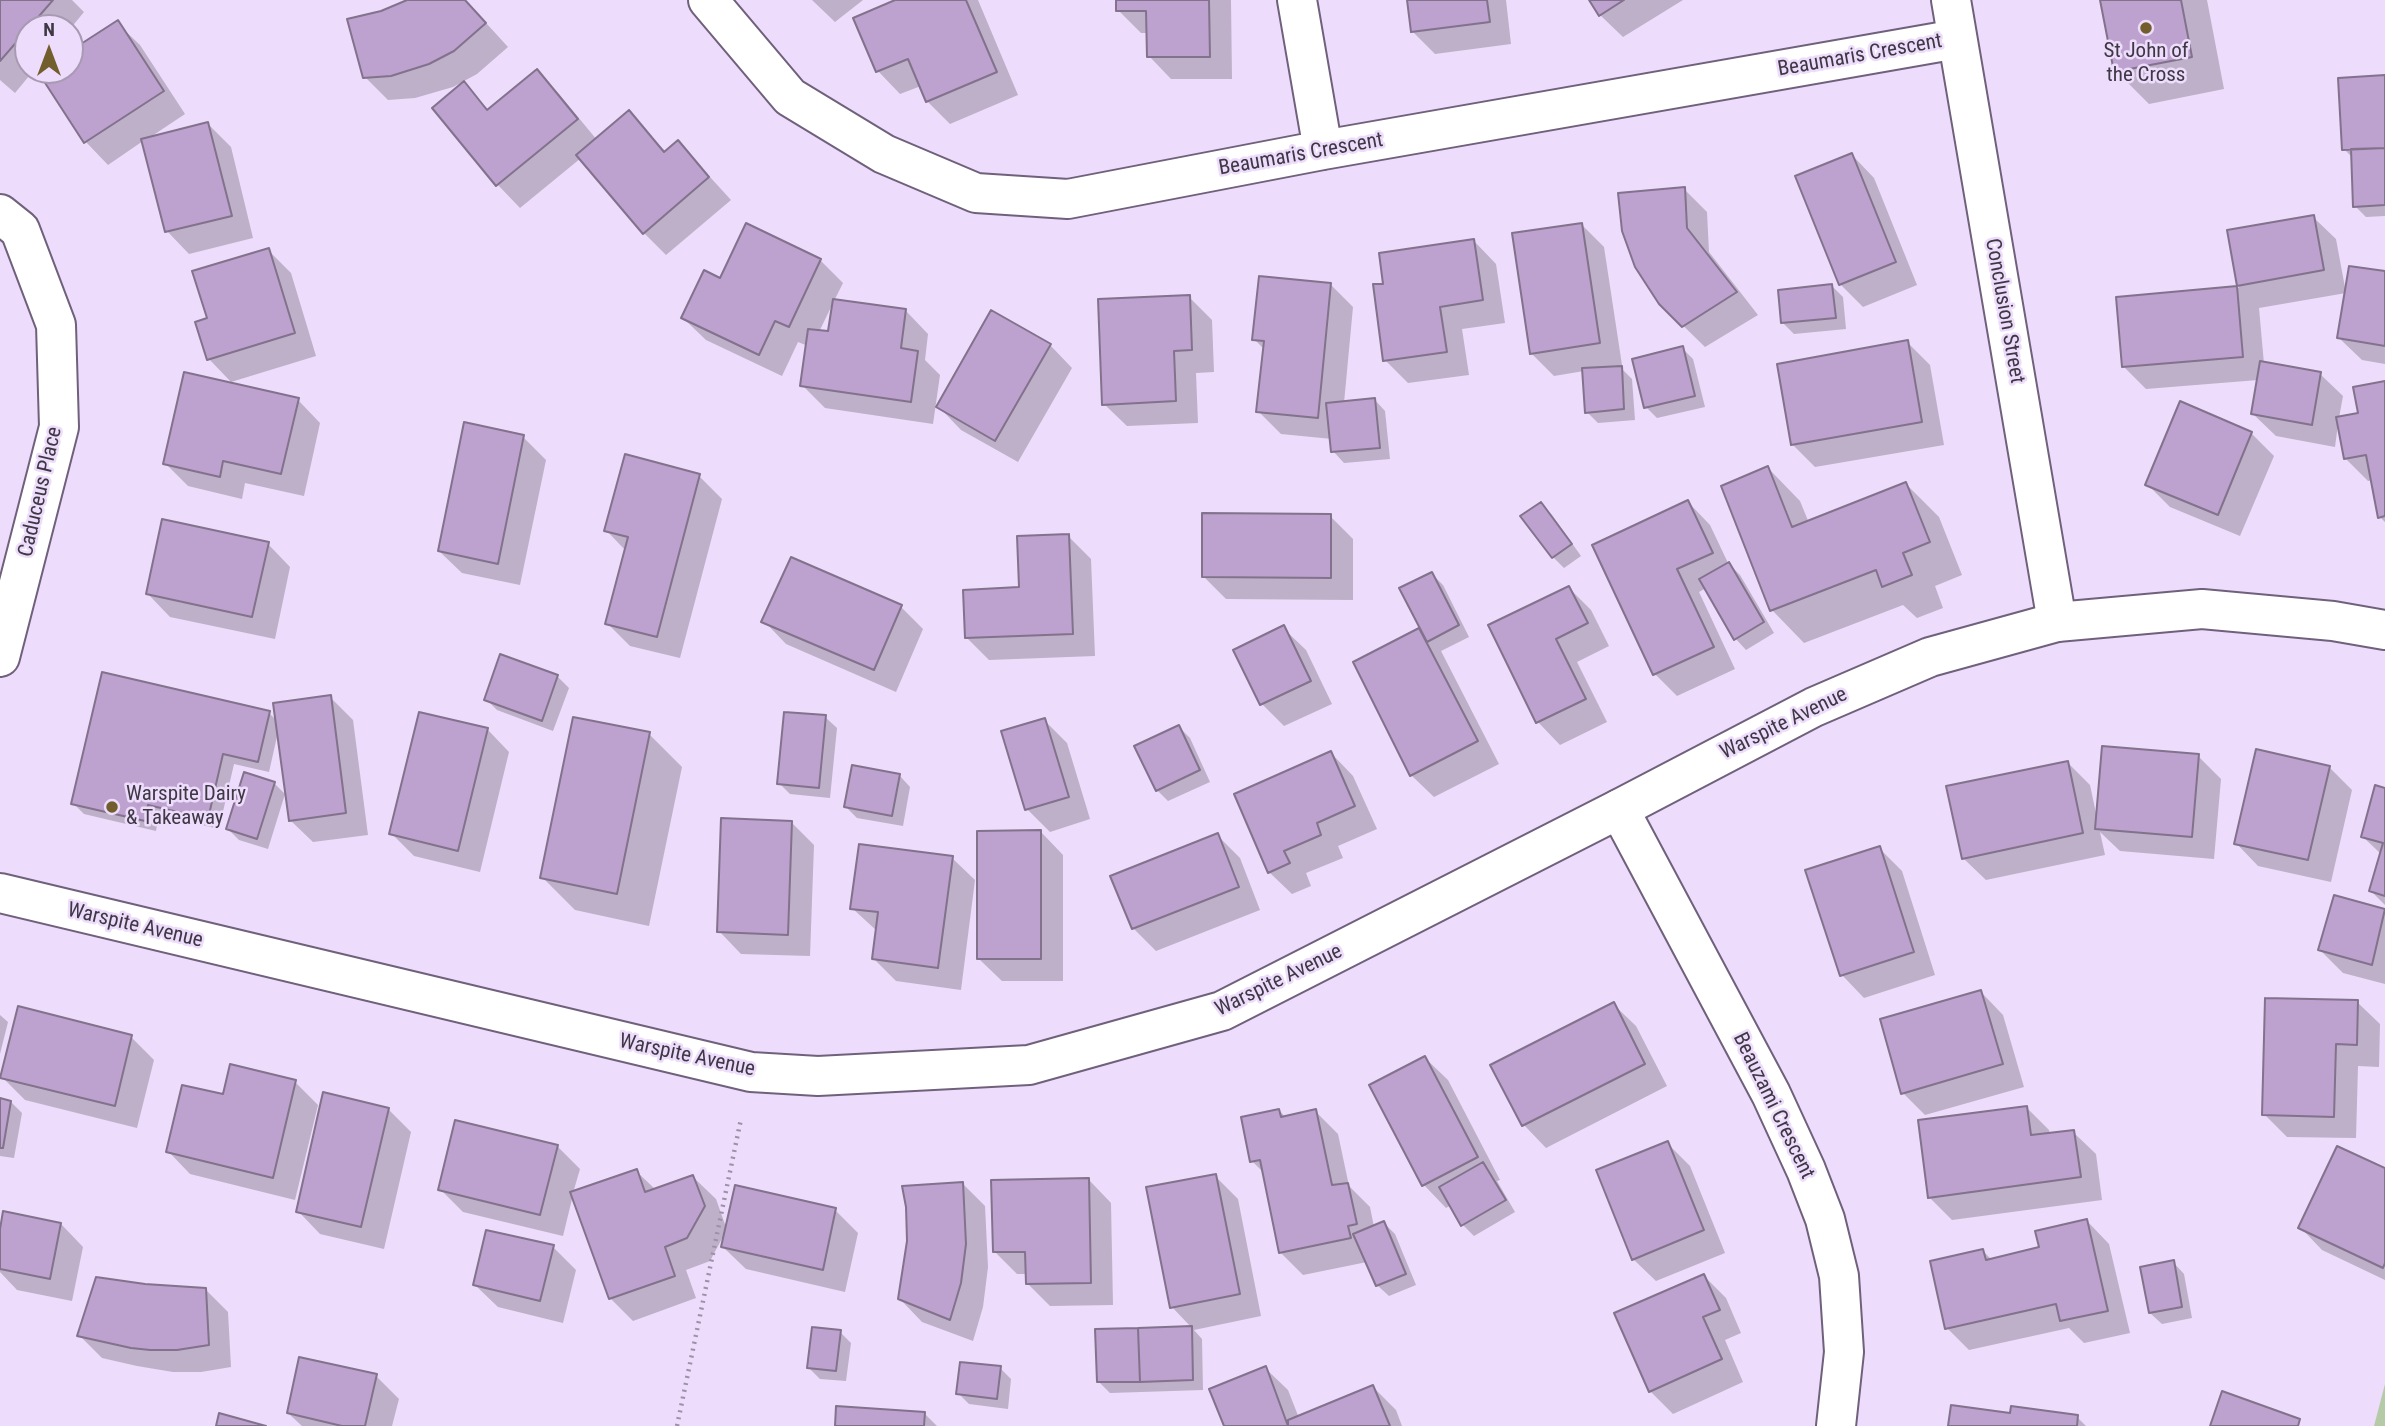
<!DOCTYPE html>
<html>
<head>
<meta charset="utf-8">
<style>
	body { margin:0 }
	#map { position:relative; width:2385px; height:1426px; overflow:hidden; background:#eddcfb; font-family:"Roboto Condensed",sans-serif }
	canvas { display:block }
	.north { position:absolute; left:14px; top:14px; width:70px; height:70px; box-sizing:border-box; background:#eddcfb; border:2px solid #a79ab2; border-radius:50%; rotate:0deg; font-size:19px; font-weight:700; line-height:28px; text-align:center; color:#3e3844 }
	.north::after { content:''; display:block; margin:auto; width:24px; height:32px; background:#725e2d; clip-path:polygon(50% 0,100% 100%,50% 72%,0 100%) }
</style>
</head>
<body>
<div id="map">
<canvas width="2385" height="1426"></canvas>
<div class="north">N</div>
</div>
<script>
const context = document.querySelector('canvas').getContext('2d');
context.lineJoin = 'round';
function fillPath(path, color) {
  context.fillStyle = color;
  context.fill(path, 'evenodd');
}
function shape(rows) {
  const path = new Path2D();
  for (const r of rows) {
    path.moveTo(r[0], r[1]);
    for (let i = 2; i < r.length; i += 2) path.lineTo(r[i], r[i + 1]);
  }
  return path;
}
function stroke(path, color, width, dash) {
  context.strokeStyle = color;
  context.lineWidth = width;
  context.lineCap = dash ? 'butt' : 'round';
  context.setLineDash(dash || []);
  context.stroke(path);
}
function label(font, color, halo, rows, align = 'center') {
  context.font = font + ' "Roboto Condensed",sans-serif';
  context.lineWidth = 5;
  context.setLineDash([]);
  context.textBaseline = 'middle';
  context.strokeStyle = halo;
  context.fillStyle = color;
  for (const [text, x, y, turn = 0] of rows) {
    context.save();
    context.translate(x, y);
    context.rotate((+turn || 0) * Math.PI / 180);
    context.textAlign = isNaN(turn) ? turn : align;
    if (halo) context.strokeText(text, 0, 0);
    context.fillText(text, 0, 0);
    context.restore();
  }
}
const green = shape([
	[2385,1384,2385,1426,2374,1426]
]);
const shadow = shape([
	[0,0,72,0,84,12,70,29,28,28,28,70,34,70,15,93,0,80],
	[407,0,465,0,508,47,477,74,453,87,415,98,388,100,365,77,382,12],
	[812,0,863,0,835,22],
	[899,0,978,0,1018,95,950,124,927,101,921,86,900,94,878,71,855,19],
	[1118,0,1231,0,1232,79,1171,79,1149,56,1148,33,1141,33,1118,10],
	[1408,0,1506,0,1511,44,1435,54,1412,31],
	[1591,0,1683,0,1623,37,1600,15],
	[2102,0,2207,0,2224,89,2149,104,2116,71],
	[117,23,140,45,185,114,149,138,208,124,231,147,253,238,189,254,167,231,143,141,108,165,86,142,40,72,44,70,70,70,70,53],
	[537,71,559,94,597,140,629,113,666,152,678,142,731,200,666,255,644,233,581,158,520,208,498,185,434,108,463,84,489,110],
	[2385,77,2385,216,2366,217,2355,206,2353,158,2344,149],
	[1852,155,1874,178,1917,285,1863,307,1840,284],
	[1684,189,1707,212,1709,252,1758,315,1705,347,1660,303],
	[2313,217,2336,239,2346,293,2259,308,2264,364,2320,374,2343,396,2339,418,2360,414,2385,382,2385,522,2380,517,2373,480,2368,481,2345,458,2338,424,2335,447,2276,436,2253,414,2258,380,2146,389,2124,367,2118,298,2239,288,2229,231],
	[1581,224,1604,247,1622,365,1619,366,1632,379,1635,420,1598,423,1587,412,1584,371,1554,376,1531,353],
	[1474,241,1496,264,1505,323,1462,329,1469,375,1408,383,1385,360,1385,285],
	[268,250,291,273,316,356,231,382,209,359,209,319],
	[820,260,843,283,834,301,906,311,928,334,925,360,940,375,933,424,825,408,802,385,808,346,798,342,782,376,706,340,683,318,721,281],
	[833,303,830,333,819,332],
	[2385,273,2385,364,2362,360,2339,338],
	[1330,284,1353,307,1344,403,1374,399,1385,411,1390,459,1344,463,1333,451,1332,439,1281,434,1258,411,1265,350,1254,339],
	[1832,286,1843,297,1846,329,1794,334,1783,323],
	[1189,297,1212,320,1214,372,1196,373,1198,423,1127,426,1104,404],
	[1907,342,1930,365,1944,445,1815,467,1792,444],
	[1050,345,1072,368,1018,462,961,430,939,407],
	[1682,348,1693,359,1705,407,1657,418,1646,407],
	[298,400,320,423,304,496,245,483,242,499,188,486,165,463],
	[2251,433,2274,456,2240,536,2170,507,2148,485],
	[523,437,546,460,520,585,462,573,439,551],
	[1768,468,1800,501,1809,523,1906,484,1939,517,1962,575,1935,586,1943,608,1917,618,1903,605,1804,643,1772,610],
	[699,476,722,499,680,658,630,646,607,623,626,551,606,530],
	[1688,502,1710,525,1728,563,1740,575,1774,633,1746,650,1735,638,1706,588,1699,592,1735,669,1677,696,1655,674],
	[1541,504,1552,515,1581,556,1564,568,1553,557],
	[1330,516,1353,539,1353,600,1226,599,1203,576],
	[1068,536,1091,559,1095,656,989,660,966,637,1020,589],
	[268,544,290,567,275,639,170,617,148,594],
	[1432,574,1443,585,1469,637,1441,651,1499,764,1434,797,1411,775,1419,630,1425,636],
	[1569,588,1591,610,1609,646,1577,662,1607,722,1560,745,1538,722,1490,626],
	[901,607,923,629,896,692,786,644,764,621],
	[1283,628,1306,650,1332,704,1284,726,1262,704],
	[557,676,569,688,553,731,497,710,486,699],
	[330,697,353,720,368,835,313,842,290,820,278,732,269,772,234,764,219,829,159,815,156,831,84,814,73,803,269,713,277,721],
	[825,717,837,728,830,798,790,794,779,783],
	[1044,720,1067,743,1090,819,1050,832,1027,809],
	[1179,727,1190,738,1210,782,1168,801,1157,790],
	[487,729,509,752,480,872,414,856,391,833],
	[649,734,682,767,649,926,575,910,542,877],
	[1331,753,1353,776,1377,829,1338,846,1343,858,1306,873,1311,886,1292,894,1269,872],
	[2198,756,2221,779,2214,859,2120,851,2100,832,2105,855,1986,880,1963,858,2067,762,2090,785,2097,818],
	[2329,767,2352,790,2331,882,2258,866,2236,843],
	[899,775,910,787,903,826,857,818,846,807],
	[274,783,285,794,268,849,239,840,228,829],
	[2385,790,2385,905,2371,891,2381,854,2362,836],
	[791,822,814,845,810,956,741,954,719,931],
	[1041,832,1063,855,1063,981,1002,981,979,959],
	[1217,835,1240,858,1260,910,1156,951,1133,928],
	[1879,848,1902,871,1935,975,1864,998,1842,975],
	[952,858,975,880,961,990,896,981,874,959,877,931,852,908],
	[2335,897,2385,910,2385,984,2343,973,2320,950],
	[1981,992,2003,1015,2024,1087,1925,1115,1903,1093],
	[2357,1002,2380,1024,2379,1067,2358,1066,2356,1138,2287,1137,2264,1114],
	[1613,1004,1636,1026,1667,1086,1546,1148,1524,1125,1493,1066],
	[0,1015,8,1022,0,1054],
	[131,1037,154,1060,137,1128,25,1100,2,1077],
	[1425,1058,1448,1080,1500,1180,1497,1181,1515,1212,1474,1236,1463,1225,1451,1205,1446,1208,1424,1185,1372,1085],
	[295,1082,318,1105,295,1200,190,1174,168,1151,224,1097],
	[0,1100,11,1102,22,1113,14,1158,0,1156],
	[2027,1108,2049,1130,2050,1135,2073,1132,2096,1154,2102,1200,1952,1220,1929,1197],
	[388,1109,411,1132,384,1249,320,1234,298,1211],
	[1279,1110,1286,1118,1315,1111,1338,1134,1349,1186,1370,1207,1374,1227,1384,1223,1395,1234,1416,1285,1389,1296,1377,1285,1367,1262,1303,1275,1281,1253,1264,1173,1252,1161],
	[1667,1143,1690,1166,1725,1253,1656,1281,1633,1259],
	[557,1146,580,1169,573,1193,636,1171,656,1190,693,1177,716,1199,727,1230,835,1210,858,1233,845,1292,746,1269,723,1247,726,1231,710,1261,686,1270,696,1298,633,1321,610,1298,573,1195,563,1236,463,1212,440,1189],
	[2385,1170,2385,1280,2322,1250,2300,1227],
	[1215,1176,1238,1199,1261,1316,1194,1330,1202,1339,1203,1390,1110,1393,1099,1382,1097,1330,1192,1328,1172,1307],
	[1089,1180,1111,1203,1113,1305,1050,1306,1028,1284,1028,1274,1017,1274,994,1251],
	[963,1184,985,1206,988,1267,983,1307,973,1341,922,1322,900,1299],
	[2087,1221,2109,1244,2130,1333,2084,1343,2069,1328,1969,1350,1947,1328,1983,1251,1992,1260,2041,1249],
	[61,1224,83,1247,72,1301,17,1290,0,1272,0,1238],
	[553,1247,576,1270,563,1323,498,1307,475,1285],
	[2173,1262,2184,1274,2192,1318,2162,1324,2150,1313],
	[1704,1276,1726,1298,1741,1333,1725,1340,1743,1382,1673,1414,1650,1391],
	[206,1290,228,1312,231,1367,201,1372,173,1372,137,1366,102,1358,79,1335],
	[840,1332,851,1343,846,1381,820,1379,809,1368],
	[1000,1368,1011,1379,1008,1409,969,1404,958,1393],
	[1265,1368,1288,1390,1299,1418,1373,1387,1396,1410,1402,1426,1226,1426],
	[376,1376,399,1399,392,1426,302,1426,288,1413],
	[924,1413,937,1426,836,1426],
	[2011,1415,2077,1417,2086,1426,1950,1426]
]);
const building = shape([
	[0,0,53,0,0,61,0,0],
	[407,0,465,0,486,23,454,51,429,64,391,76,363,78,347,19,381,11,407,0],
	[895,0,966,0,997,72,926,102,908,59,876,72,853,18,895,0],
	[1116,0,1209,0,1210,57,1147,57,1146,11,1116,11,1116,0],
	[1407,0,1487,0,1490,22,1411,32,1407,0],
	[1589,0,1624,0,1599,16,1589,0],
	[2100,0,2181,0,2192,57,2114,72,2100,0],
	[118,20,164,91,84,143,38,72,70,70,70,51,118,20],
	[537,69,578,119,496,186,432,108,464,81,487,110,537,69],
	[2385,75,2385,148,2342,150,2338,78,2385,75],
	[629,110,664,152,678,140,709,177,643,234,576,155,629,110],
	[208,122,232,216,165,232,141,139,208,122],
	[2385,148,2385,205,2353,207,2351,149,2385,148],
	[1852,153,1896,262,1839,285,1795,176,1852,153],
	[1685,187,1687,228,1737,292,1682,327,1659,304,1635,267,1622,231,1618,193,1685,187],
	[2314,215,2324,270,2237,286,2227,230,2314,215],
	[746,223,821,259,789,327,775,321,759,355,681,318,704,270,720,278,746,223],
	[1582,223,1600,343,1530,354,1512,233,1582,223],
	[1474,239,1483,300,1440,307,1447,352,1383,361,1373,284,1383,284,1379,253,1474,239],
	[269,248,295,333,207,360,195,322,207,318,192,271,269,248],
	[2349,266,2385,271,2385,346,2337,338,2349,266],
	[1259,276,1331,283,1318,418,1256,412,1264,341,1252,340,1259,276],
	[1832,284,1836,318,1781,323,1778,290,1832,284],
	[2237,286,2243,357,2122,367,2116,297,2237,286],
	[1190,295,1192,350,1174,351,1176,401,1102,405,1098,299,1190,295],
	[833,299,906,309,901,348,918,351,911,402,800,386,808,329,828,331,833,299],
	[991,310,1051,344,995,441,936,407,991,310],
	[1908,340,1922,422,1791,445,1777,364,1908,340],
	[1683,346,1695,396,1644,408,1632,359,1683,346],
	[2260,361,2321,372,2312,425,2251,414,2260,361],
	[1622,366,1624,409,1585,413,1582,368,1622,366],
	[184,372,299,398,281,474,223,461,220,477,163,464,184,372],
	[2385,381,2385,516,2378,518,2366,455,2344,459,2336,417,2358,413,2353,387,2385,381],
	[1375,398,1380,448,1331,452,1326,403,1375,398],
	[2180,401,2252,432,2218,515,2145,485,2180,401],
	[464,422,524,435,498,564,438,551,464,422],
	[625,454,700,474,657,637,605,624,628,537,604,531,625,454],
	[1768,466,1792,527,1906,482,1930,542,1903,553,1912,575,1882,587,1876,570,1770,611,1721,486,1768,466],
	[1688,500,1713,553,1677,569,1714,647,1653,675,1592,545,1688,500],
	[1541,502,1572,544,1552,558,1520,516,1541,502],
	[1202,513,1331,514,1331,578,1202,577,1202,513],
	[162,519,269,542,252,617,146,594,162,519],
	[1069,534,1073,634,965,638,963,590,1019,587,1017,536,1069,534],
	[791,557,902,605,874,670,761,622,791,557],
	[1729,562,1764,622,1734,640,1699,579,1729,562],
	[1432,572,1459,625,1427,642,1399,588,1432,572],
	[1569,586,1588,623,1556,639,1586,699,1536,723,1488,625,1569,586],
	[1284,625,1311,681,1260,705,1233,650,1284,625],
	[1419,628,1478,741,1410,776,1353,662,1419,628],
	[500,654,558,675,542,721,484,700,500,654],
	[102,672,270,711,258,762,223,754,208,819,148,805,145,821,71,804,102,672],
	[331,695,346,813,289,821,273,703,331,695],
	[419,712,488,728,458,851,389,834,419,712],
	[784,712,826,715,819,788,777,784,784,712],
	[573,717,650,732,617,894,540,878,573,717],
	[1045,718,1069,797,1025,810,1001,731,1045,718],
	[1179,725,1200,770,1156,791,1134,746,1179,725],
	[2102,746,2199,754,2192,837,2095,829,2102,746],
	[2256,749,2330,766,2308,860,2234,844,2256,749],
	[1331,751,1355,806,1317,823,1321,835,1284,851,1290,863,1268,873,1234,794,1331,751],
	[2068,761,2083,833,1962,859,1946,786,2068,761],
	[852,765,900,774,892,816,844,807,852,765],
	[244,772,275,782,257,839,226,829,244,772],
	[2375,785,2385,788,2385,896,2369,891,2383,843,2361,837,2375,785],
	[721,818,792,821,788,935,717,932,721,818],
	[1041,830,1041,959,977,959,977,831,1041,830],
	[1218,833,1239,887,1132,929,1110,876,1218,833],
	[859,844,953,856,938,968,872,959,878,912,850,909,859,844],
	[1880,846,1914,952,1840,976,1805,870,1880,846],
	[2334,895,2385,909,2372,965,2318,950,2334,895],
	[1981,990,2003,1064,1901,1094,1880,1019,1981,990],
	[2265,998,2358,1000,2357,1045,2336,1044,2334,1117,2262,1115,2265,998],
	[1614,1002,1645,1064,1522,1126,1490,1065,1614,1002],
	[18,1006,132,1035,115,1106,0,1078,18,1006],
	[1425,1056,1478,1157,1422,1186,1369,1085,1425,1056],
	[230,1064,296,1080,273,1178,166,1152,182,1085,223,1094,230,1064],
	[323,1092,389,1108,361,1227,296,1212,323,1092],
	[0,1098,11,1101,3,1148,0,1148,0,1098],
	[2027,1106,2031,1135,2074,1130,2081,1177,1928,1198,1918,1120,2027,1106],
	[1279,1109,1281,1117,1316,1109,1332,1185,1348,1183,1357,1224,1348,1226,1351,1238,1279,1253,1260,1160,1250,1162,1241,1117,1279,1109],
	[455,1120,558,1145,540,1215,438,1190,455,1120],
	[1668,1141,1704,1230,1632,1260,1596,1170,1668,1141],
	[2337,1146,2385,1168,2385,1263,2383,1268,2298,1228,2337,1146],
	[1483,1162,1506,1200,1461,1226,1439,1187,1483,1162],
	[637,1169,645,1192,693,1175,705,1206,687,1238,665,1247,675,1276,609,1299,570,1192,637,1169],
	[1216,1174,1240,1294,1170,1308,1146,1187,1216,1174],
	[1089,1178,1091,1283,1026,1284,1025,1252,993,1252,991,1180,1089,1178],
	[963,1182,966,1244,961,1283,950,1320,898,1299,907,1241,906,1207,902,1186,963,1182],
	[735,1185,836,1208,823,1270,721,1247,735,1185],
	[3,1211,61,1223,50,1279,0,1269,0,1229,3,1211],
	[2087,1219,2108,1311,2060,1321,2056,1304,1945,1329,1930,1261,1983,1249,1986,1260,2039,1247,2035,1231,2087,1219],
	[1384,1221,1406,1274,1376,1286,1353,1234,1384,1221],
	[486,1230,554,1245,540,1301,473,1285,486,1230],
	[2174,1260,2182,1307,2149,1313,2140,1267,2174,1260],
	[1704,1274,1720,1310,1703,1317,1722,1359,1649,1392,1614,1313,1704,1274],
	[96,1277,145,1284,206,1288,209,1345,177,1350,150,1350,131,1348,77,1336,96,1277],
	[1192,1326,1193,1380,1140,1382,1138,1328,1192,1326],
	[812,1327,841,1330,836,1371,807,1368,812,1327],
	[1138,1328,1140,1382,1097,1382,1095,1329,1138,1328],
	[299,1357,377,1374,365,1426,342,1426,287,1413,299,1357],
	[960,1362,1001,1366,997,1399,956,1394,960,1362],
	[1266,1366,1288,1426,1224,1426,1209,1389,1266,1366],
	[1373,1385,1390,1426,1288,1426,1288,1420,1373,1385],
	[2222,1391,2300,1419,2298,1426,2210,1426,2222,1391],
	[1951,1405,2010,1413,2011,1406,2078,1415,2077,1426,1948,1426,1951,1405],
	[836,1406,925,1412,924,1426,835,1426,836,1406],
	[219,1413,266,1426,216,1426,219,1413]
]);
const path = shape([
	[677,1426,741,1119]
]);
const minor = shape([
	[708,0,790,97,884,154,976,193,1068,199,1323,150,1957,39],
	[1297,0,1323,150],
	[0,214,20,230,56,325,59,427,0,657],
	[1619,809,1771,1094,1806,1170,1825,1219,1839,1276,1844,1352,1836,1426]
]);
const tertiary = shape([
	[1951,0,2057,622]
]);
const secondary = shape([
	[0,893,751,1072,818,1076,1029,1065,1222,1011,1619,809,1814,707,1930,657,2057,622,2202,609,2333,621,2385,630]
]);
const markers = [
	[2146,28,7,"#725e2d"],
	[112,807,7,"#725e2d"]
];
const poiNames = [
	["St John of",2146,52],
	["the Cross",2146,76],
	["Warspite Dairy",126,795,"left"],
	["& Takeaway",126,819,"left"]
];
const streetNames = [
	["Beaumaris Crescent",1860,56,-10],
	["Beaumaris Crescent",1301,155,-10],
	["Conclusion Street",2004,311,80],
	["Caduceus Place",41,492,-77],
	["Warspite Avenue",1784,724,-26],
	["Warspite Avenue",135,926,13],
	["Warspite Avenue",1279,981,-26],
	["Warspite Avenue",687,1056,12],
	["Beauzami Crescent",1773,1106,64]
];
fillPath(green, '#b5cba7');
fillPath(shadow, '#0003');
fillPath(building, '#bda1ce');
stroke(building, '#82728c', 2);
stroke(minor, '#6f617b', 42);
stroke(tertiary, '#6f617b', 42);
stroke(secondary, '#6f617b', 42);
stroke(path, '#9d91a7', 4.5, [2, 5]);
stroke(minor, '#fff', 38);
stroke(tertiary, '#fff', 38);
stroke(secondary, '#fff', 38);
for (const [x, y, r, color] of markers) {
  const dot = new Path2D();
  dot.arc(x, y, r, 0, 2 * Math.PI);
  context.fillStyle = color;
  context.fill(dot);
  stroke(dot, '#eddcfb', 2.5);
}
label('21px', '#3e3844', '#eddcfb', poiNames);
label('21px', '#3e3844', '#eddcfb', streetNames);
</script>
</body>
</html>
